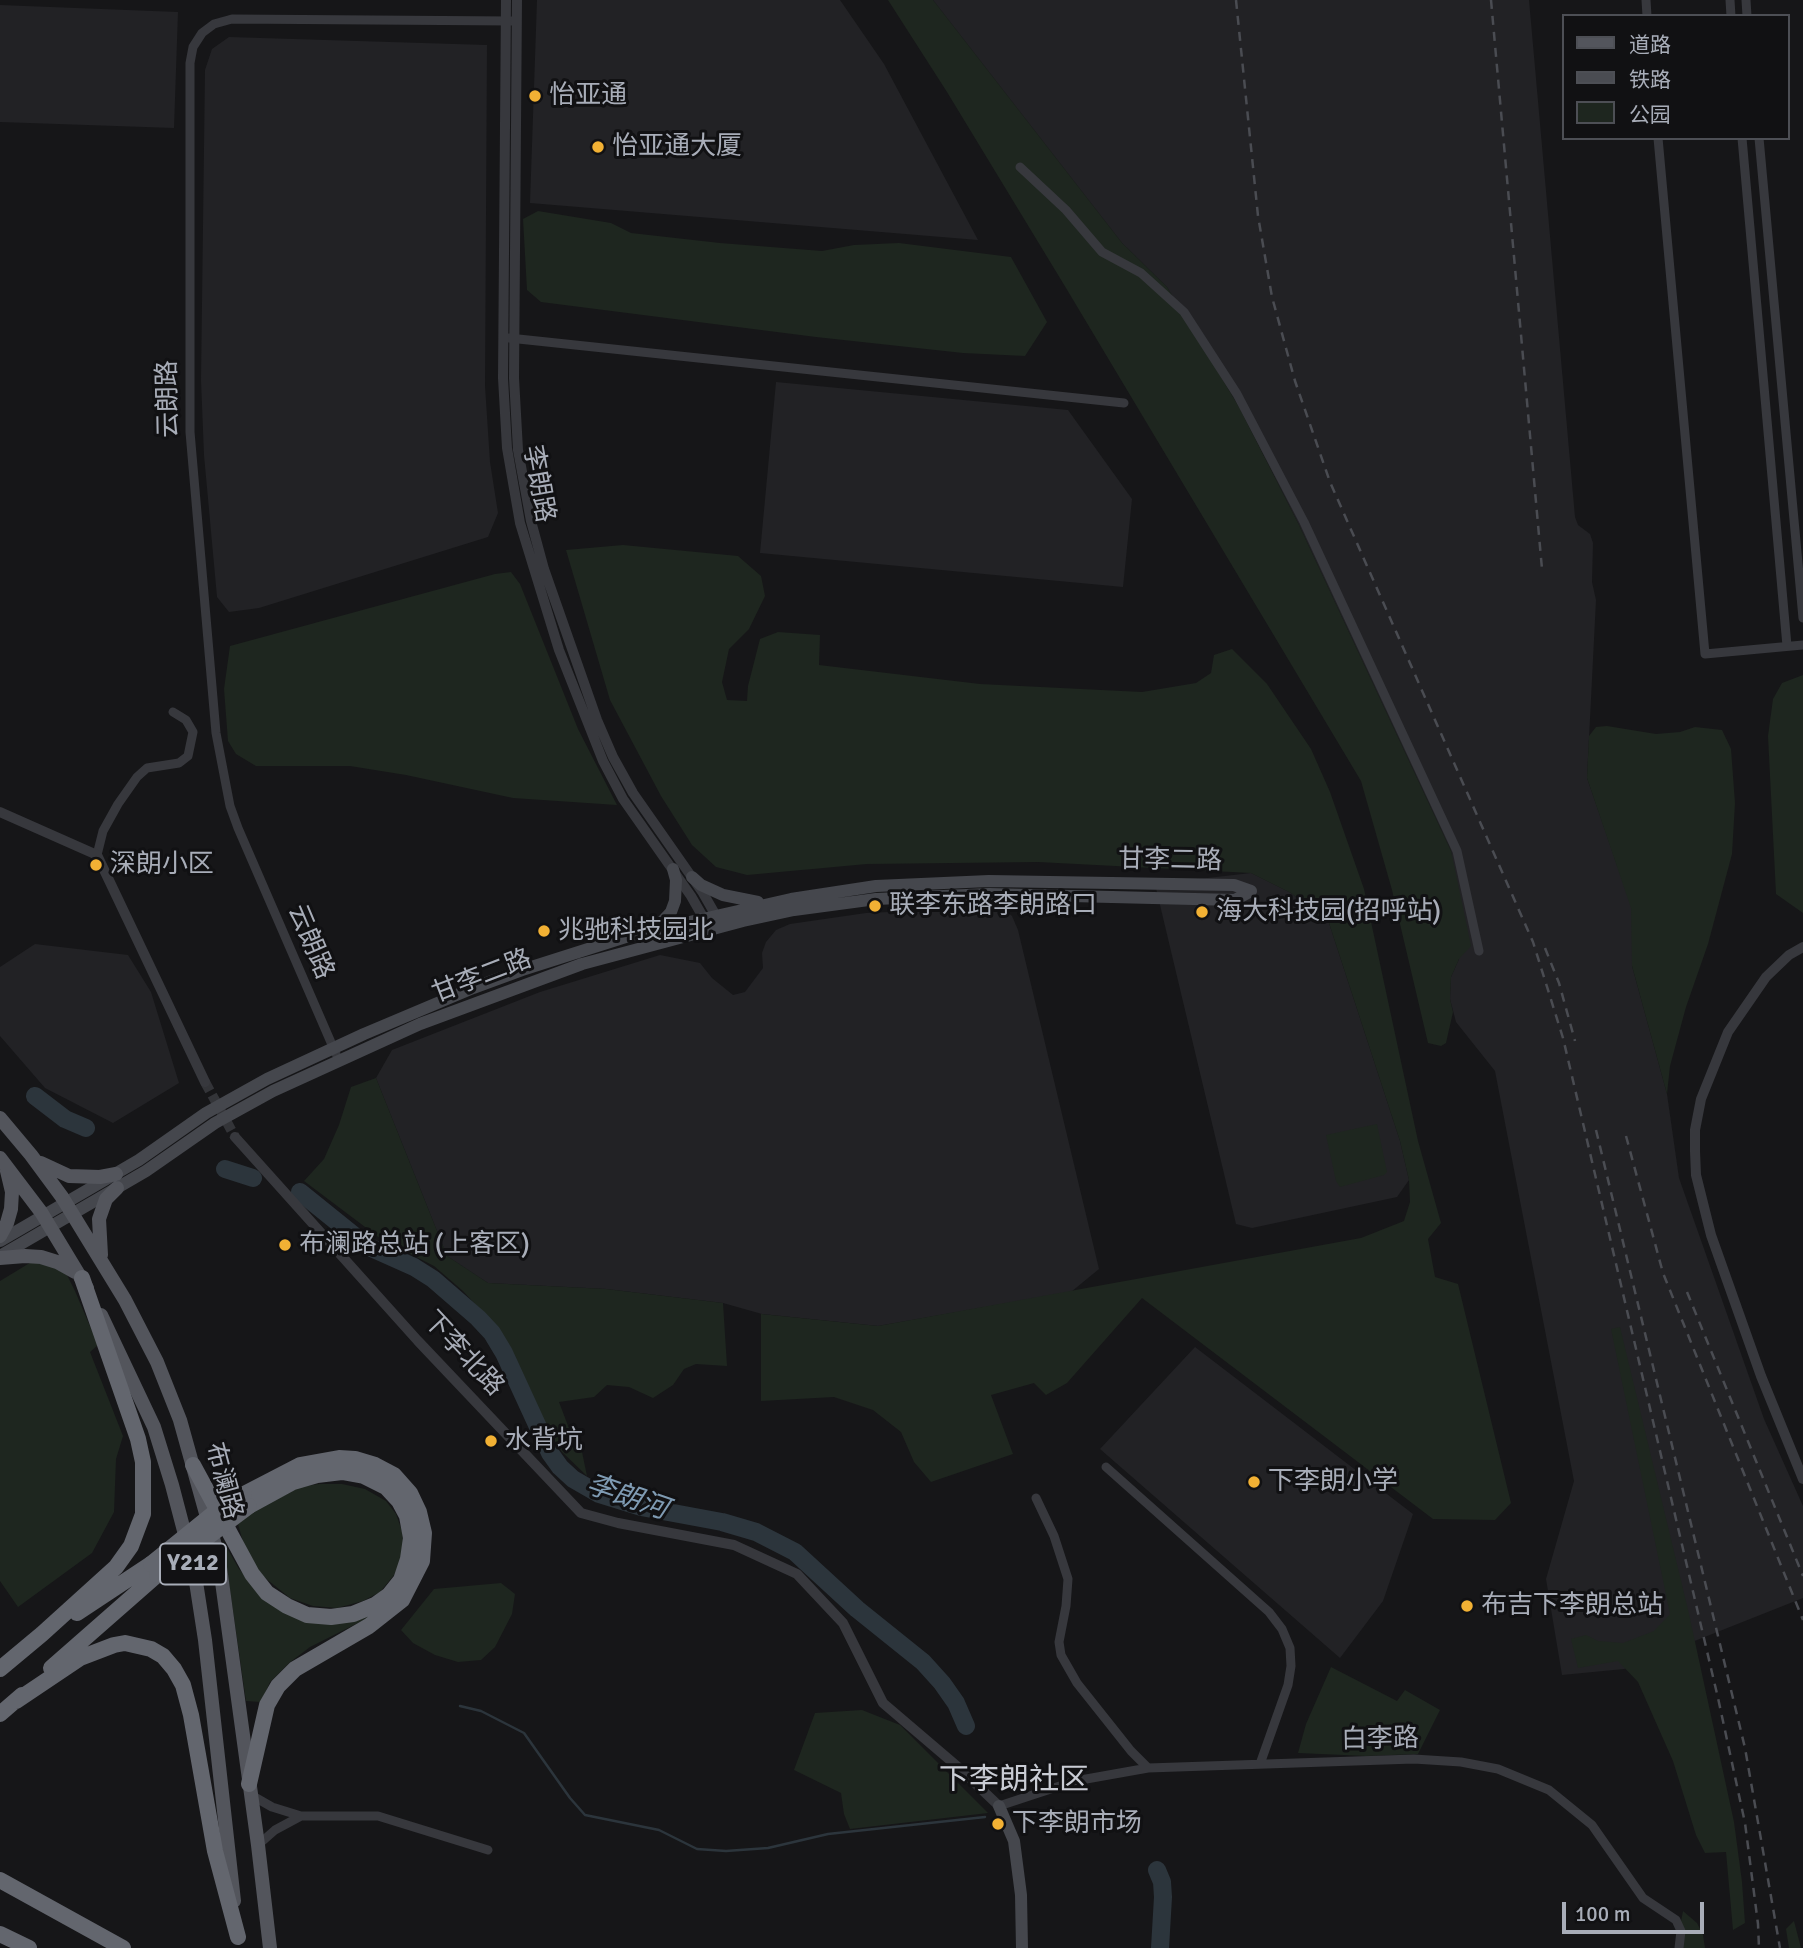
<!DOCTYPE html>
<html>
<head>
<meta charset="utf-8">
<style>
	body { margin:0 }
	#map { position:relative; width:1803px; height:1948px; overflow:hidden; background:#161618; font-family:Signika,"Noto Sans SC",sans-serif }
	canvas { display:block }
	.legend { position:absolute; left:1562px; top:14px; width:228px; height:126px; box-sizing:border-box; background:#111113; border:2px solid #4d4f55; margin:0; padding:9px 12px; list-style:none; font-size:21px; color:#a8adb8 }
	.legend li { display:flex; align-items:center; gap:14px; height:35px }
	.legend b { width:35px; border:2px solid #4d4f55 }
	.scale { position:absolute; left:1562px; top:1902px; width:142px; height:32px; box-sizing:border-box; border:4px solid #a8adb8; border-top:0; padding-left:9px; font-size:21px; line-height:24px; white-space:nowrap; color:#a8adb8; -webkit-text-stroke:5px #111113; paint-order:stroke }
</style>
</head>
<body>
<div id="map">
<canvas width="1803" height="1948"></canvas>
<ul class="legend">
<li><b style="height:9px;background:#53555c"></b>道路</li>
<li><b style="height:9px;background:#4a4c52"></b>铁路</li>
<li><b style="height:19px;background:#1e261f"></b>公园</li>
</ul>
<div class="scale">100 m</div>
</div>
<script>
const context = document.querySelector('canvas').getContext('2d');
context.lineJoin = 'round';
function fillPath(path, color) {
  context.fillStyle = color;
  context.fill(path, 'evenodd');
}
function shape(rows) {
  const path = new Path2D();
  for (const r of rows) {
    path.moveTo(r[0], r[1]);
    for (let i = 2; i < r.length; i += 2) path.lineTo(r[i], r[i + 1]);
  }
  return path;
}
function stroke(path, color, width, dash) {
  context.strokeStyle = color;
  context.lineWidth = width;
  context.lineCap = dash ? 'butt' : 'round';
  context.setLineDash(dash || []);
  context.stroke(path);
}
function label(font, color, halo, rows, align = 'center') {
  context.font = font + ' Signika,"Noto Sans SC",sans-serif';
  context.lineWidth = 6;
  context.setLineDash([]);
  context.textBaseline = 'middle';
  context.strokeStyle = halo;
  context.fillStyle = color;
  for (const [text, x, y, turn = 0] of rows) {
    context.save();
    context.translate(x, y);
    context.rotate((+turn || 0) * Math.PI / 180);
    context.textAlign = isNaN(turn) ? turn : align;
    if (halo) context.strokeText(text, 0, 0);
    context.fillText(text, 0, 0);
    context.restore();
  }
}
const built = shape([
	[537,0,840,0,884,64,978,240,530,203],
	[933,0,1529,0,1575,517,1578,525,1590,534,1593,543,1592,582,1596,600,1587,778,1632,908,1632,966,1667,1094,1679,1178,1764,1419,1803,1506,1803,1598,1624,1669,1562,1675,1546,1579,1574,1481,1495,1071,1456,1022,1450,999,1451,977,1459,959,1451,851,1299,525,1239,407,1167,287,1122,243],
	[0,5,178,12,174,128,0,122],
	[229,37,487,45,485,386,490,462,498,513,488,537,259,608,229,612,217,597,204,455,201,380,205,70,212,49],
	[776,382,1068,410,1132,499,1123,587,760,553],
	[1251,873,1291,893,1329,923,1400,1141,1409,1180,1397,1197,1252,1228,1236,1224,1155,884],
	[982,908,1002,908,1012,916,1018,930,1099,1269,1071,1292,878,1326,762,1314,723,1303,606,1289,488,1283,447,1256,376,1078,392,1050,540,992,660,955,700,963,712,978,733,995,745,992,763,968,762,953,766,942,776,930,790,924,866,913],
	[35,944,128,955,151,992,179,1083,113,1123,45,1088,0,1036,0,967],
	[1195,1347,1413,1514,1383,1601,1340,1658,1100,1449]
]);
const green = shape([
	[888,0,933,0,1122,243,1167,287,1239,407,1299,525,1451,851,1471,946,1459,959,1451,977,1450,999,1453,1012,1446,1043,1441,1046,1428,1043,1392,890,1361,781,1066,288,947,92],
	[538,211,611,223,631,233,720,243,822,251,854,245,899,243,1011,257,1047,322,1025,356,963,353,816,337,541,302,527,290,523,219],
	[623,545,738,556,761,576,765,596,749,629,729,649,722,682,727,700,747,701,748,686,760,639,778,632,820,635,819,665,980,684,1142,692,1196,683,1211,673,1214,655,1232,649,1267,684,1311,749,1330,792,1364,889,1418,1141,1441,1223,1428,1239,1435,1277,1458,1284,1511,1503,1495,1520,1433,1519,1142,1298,1067,1383,1046,1395,1034,1383,991,1395,1013,1454,931,1482,914,1462,901,1432,873,1410,834,1397,761,1401,761,1314,878,1326,1361,1238,1404,1221,1410,1202,1409,1180,1400,1141,1329,923,1291,893,1251,873,1038,862,867,864,747,875,716,867,692,845,661,796,610,700,566,550],
	[511,572,520,584,578,729,617,805,513,798,406,775,350,766,256,766,236,754,228,741,224,689,230,646,495,574],
	[1803,675,1803,913,1776,894,1768,736,1773,699,1782,683],
	[1607,726,1656,734,1680,732,1695,727,1722,730,1731,749,1735,803,1732,854,1708,944,1686,1007,1670,1066,1667,1094,1632,966,1631,908,1587,778,1589,736,1596,727],
	[376,1078,447,1256,488,1283,606,1289,723,1303,727,1366,696,1364,684,1369,673,1385,653,1398,629,1387,607,1385,594,1397,559,1402,570,1431,581,1447,587,1476,562,1452,544,1424,500,1331,463,1291,434,1266,381,1239,304,1181,324,1159,339,1125,351,1087],
	[1377,1124,1387,1172,1384,1175,1340,1187,1336,1181,1326,1135],
	[33,1261,48,1262,67,1275,75,1291,98,1345,90,1352,123,1436,116,1459,114,1512,92,1553,18,1607,0,1581,0,1281],
	[1620,1327,1689,1614,1734,1822,1742,1882,1745,1923,1733,1930,1726,1852,1705,1853,1696,1835,1673,1761,1638,1682,1618,1661,1578,1668,1571,1639,1586,1635,1598,1641,1623,1643,1654,1631,1670,1614,1611,1329],
	[319,1484,342,1484,365,1489,386,1501,396,1514,402,1531,404,1553,394,1575,380,1592,363,1601,337,1608,313,1606,290,1598,264,1577,247,1556,238,1524,254,1511,300,1487],
	[223,1541,239,1569,260,1591,282,1608,376,1614,310,1647,289,1663,270,1682,261,1702,246,1701],
	[501,1583,515,1594,512,1614,495,1647,481,1660,458,1662,435,1655,413,1643,401,1630,434,1589],
	[1331,1667,1397,1701,1405,1690,1440,1710,1418,1754,1366,1756,1298,1753,1306,1724],
	[862,1710,900,1725,988,1813,850,1829,844,1814,841,1793,794,1770,815,1713],
	[1683,1911,1697,1923,1703,1935,1705,1948,1676,1948],
	[1794,1921,1801,1948,1789,1948,1786,1929]
]);
const stream = shape([
	[460,1706,481,1711,524,1733,570,1798,585,1815,659,1830,697,1849,726,1851,768,1848,828,1834,985,1817]
]);
const river = shape([
	[35,1096,65,1119,86,1128],
	[225,1169,253,1178],
	[300,1192,367,1246,414,1267,433,1279,478,1318,492,1333,504,1353,550,1453,560,1467,573,1479,599,1494,641,1507,722,1522,756,1532,795,1552,857,1609,923,1662,942,1683,956,1703,966,1726],
	[1157,1870,1162,1882,1163,1897,1160,1948]
]);
const tertiaryTunnel = shape([
	[205,1082,235,1137]
]);
const minor = shape([
	[1646,0,1647,16],
	[1730,0,1731,16],
	[1746,0,1747,16],
	[1658,138,1705,654,1803,645],
	[1742,138,1787,646],
	[1759,138,1803,618],
	[1020,167,1066,210,1102,252,1141,273,1184,312,1237,394,1304,522,1457,851,1479,951],
	[509,338,1124,403],
	[97,855,103,831,118,804,137,777,147,768,179,763,188,756,193,732,186,720,173,712],
	[336,1054,238,828,230,806,216,733,190,432,190,63,193,47,202,33,214,24,232,19,512,21],
	[1106,1467,1269,1612,1282,1629,1290,1648,1291,1666,1288,1685,1260,1764],
	[1036,1498,1054,1536,1068,1579,1066,1606,1059,1642,1061,1655,1077,1683,1131,1751,1148,1768],
	[251,1795,272,1807,301,1816,378,1816,488,1850],
	[999,1806,1075,1781,1148,1768,1414,1759,1461,1762,1498,1769,1549,1790,1592,1825,1643,1898,1676,1920,1681,1931,1679,1948],
	[258,1845,275,1830,301,1816]
]);
const tertiary = shape([
	[506,0,503,378,507,448,520,523,559,650,603,761,623,799,691,896,707,924],
	[517,0,514,378,518,450,531,521,544,569,597,720,613,757,633,793,703,893,719,921],
	[0,812,97,855,205,1082],
	[1803,947,1789,955,1766,977,1728,1032,1701,1099,1695,1130,1695,1151,1696,1175,1711,1235,1761,1376,1803,1479],
	[235,1137,418,1341,581,1513,618,1523,734,1545,797,1574,843,1623,883,1703,958,1767,999,1806]
]);
const secondary = shape([
	[692,877,701,885,723,895,758,902],
	[656,928,671,912,675,901,676,880,673,869],
	[0,1241,139,1160,206,1113,267,1079,364,1034,473,988,522,970,632,935,791,899,876,886,989,881,1234,885,1251,891],
	[0,1256,146,1171,215,1123,273,1091,420,1024,582,964,743,921,794,910,876,899,989,894,1235,900,1251,891],
	[999,1806,1014,1841,1021,1895,1022,1948]
]);
const primary = shape([
	[0,1118,31,1155,62,1197,125,1300,157,1362,180,1420,219,1560,258,1845,270,1948],
	[0,1158,41,1212,87,1288],
	[41,1163,69,1176,100,1177,116,1174],
	[0,1236,7,1223,11,1209,12,1192,7,1171],
	[101,1255,99,1219,106,1199,117,1188],
	[0,1258,25,1256,41,1257,57,1262,75,1272],
	[101,1315,154,1427,172,1485,194,1569,205,1640,234,1901]
]);
const motorway = shape([
	[193,1465,252,1574,267,1593,287,1606,307,1615,331,1617,353,1614,375,1605,389,1595,401,1580,408,1559,411,1538,407,1516,399,1501,386,1487,364,1476,342,1472,317,1475,293,1482,249,1506],
	[244,1494,300,1465,339,1458,355,1459,375,1465,394,1475,410,1493,419,1512,424,1533,422,1561,402,1600,369,1626,295,1669,278,1686,267,1705,249,1784],
	[77,1613,151,1564],
	[51,1668,157,1575],
	[0,1669,42,1634,116,1567,131,1546,143,1514,143,1462,138,1439,82,1278],
	[16,1701,80,1658,114,1645,125,1643,151,1649,163,1656,174,1669,183,1685,191,1715,215,1851,238,1937],
	[0,1714,22,1695],
	[0,1880,123,1948],
	[0,1934,29,1948]
]);
const rail = shape([
	[1236,0,1258,216,1272,297,1295,381,1330,482,1533,942,1563,1038,1718,1698,1745,1823,1758,1924,1759,1948],
	[1491,0,1542,569],
	[1545,948,1559,983,1575,1041],
	[1596,1130,1745,1748,1780,1948],
	[1626,1136,1663,1273,1803,1620],
	[1687,1292,1803,1576]
]);
const motorwayBridge = shape([
	[151,1564,214,1513,244,1494],
	[157,1575,249,1506]
]);
const markers = [
	[535,96,7,"#f2b134"],
	[598,147,7,"#f2b134"],
	[96,865,7,"#f2b134"],
	[875,906,7,"#f2b134"],
	[1202,912,7,"#f2b134"],
	[544,931,7,"#f2b134"],
	[285,1245,7,"#f2b134"],
	[491,1441,7,"#f2b134"],
	[1254,1482,7,"#f2b134"],
	[1467,1606,7,"#f2b134"],
	[998,1824,7,"#f2b134"]
];
const shields = [
	[193,1564,66]
];
const shieldNames = [
	["Y212",193,1564]
];
const poiNames = [
	["怡亚通",549,96],
	["怡亚通大厦",612,147],
	["深朗小区",110,865],
	["联李东路李朗路口",889,906],
	["海大科技园(招呼站)",1216,912],
	["兆驰科技园北",558,931],
	["布澜路总站 (上客区)",299,1245],
	["水背坑",505,1441],
	["下李朗小学",1268,1482],
	["布吉下李朗总站",1481,1606],
	["下李朗市场",1012,1824]
];
const streetNames = [
	["云朗路",169,399,-91],
	["李朗路",538,484,80],
	["甘李二路",1170,861,1],
	["云朗路",310,942,67],
	["甘李二路",482,977,-21],
	["下李北路",463,1354,47],
	["布澜路",223,1481,75],
	["白李路",1380,1740,-1]
];
const waterNames = [
	["李朗河",627,1498,19]
];
const quarterNames = [
	["下李朗社区",1014,1781]
];
fillPath(built, '#222225');
fillPath(green, '#1e261f');
stroke(stream, '#2c353c', 2.5);
stroke(river, '#2c353c', 18);
stroke(tertiaryTunnel, '#333438', 10, [10, 5]);
stroke(minor, '#37383d', 9);
stroke(tertiary, '#37383d', 10);
stroke(secondary, '#45474d', 12);
stroke(primary, '#53555c', 14);
stroke(motorway, '#63666e', 16);
stroke(rail, '#4a4c52', 2.5, [9, 7]);
stroke(motorwayBridge, '#63666e', 16);
for (const [x, y, r, color] of markers) {
  const dot = new Path2D();
  dot.arc(x, y, r, 0, 2 * Math.PI);
  context.fillStyle = color;
  context.fill(dot);
  stroke(dot, '#111113', 2.5);
}
for (const [x, y, w] of shields) {
  const box = new Path2D();
  box.roundRect(x - w / 2, y - 20.5, w, 41, 5);
  context.fillStyle = '#111113';
  context.fill(box);
  stroke(box, '#a8adb8', 2);
}
label('bold 24px', '#a8adb8', null, shieldNames);
label('26px', '#a8adb8', '#111113', poiNames, 'left');
label('26px', '#a8adb8', '#111113', streetNames);
label('italic 28px', '#7f9bb3', '#111113', waterNames);
label('30px', '#c9ccd4', '#111113', quarterNames);
</script>
</body>
</html>
